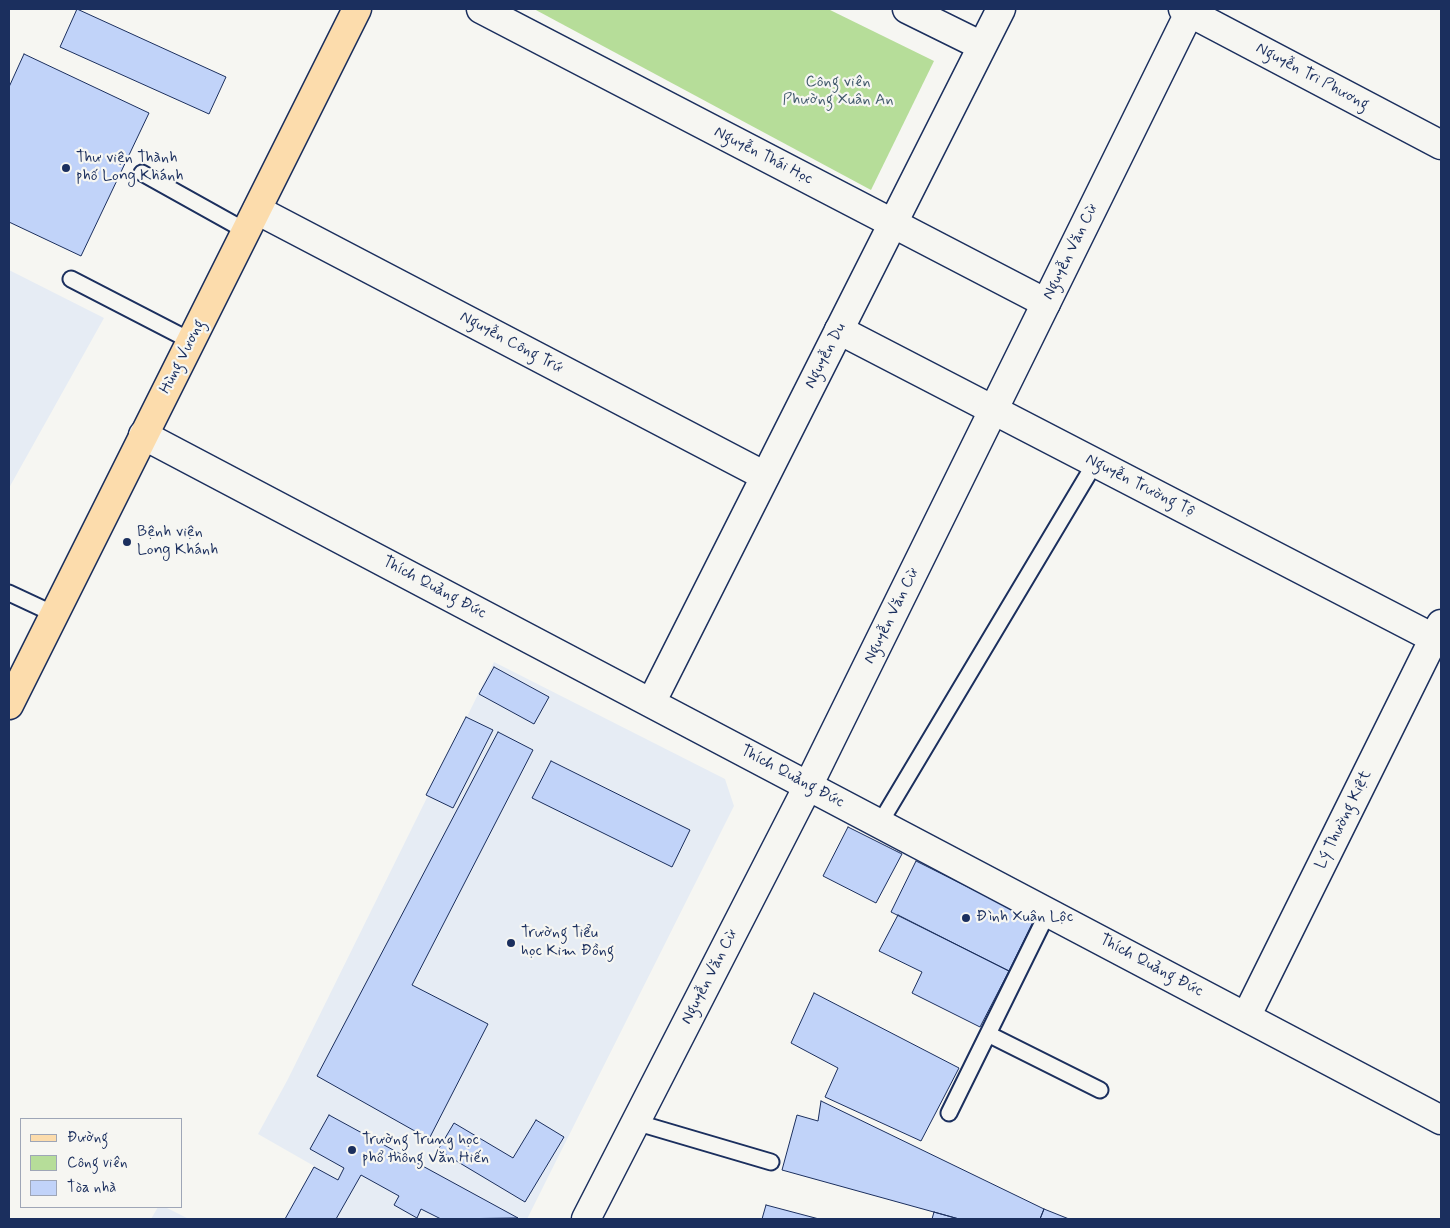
<!DOCTYPE html>
<html>
<head>
<meta charset="utf-8">
<style>
	body { margin:0 }
	#map { position:relative; width:1450px; height:1228px; overflow:hidden; background:#f6f6f2; font-family:Mynerve,sans-serif }
	canvas { display:block }
	.frame { position:absolute; inset:0; border:10px solid #1b2f5e; pointer-events:none }
	.legend { position:absolute; left:20px; top:1118px; width:162px; height:90px; box-sizing:border-box; background:#f6f6f2; border:1px solid #9ea6b7; margin:0; padding:6px 9px; list-style:none; font-size:15px; color:#1b2f5e }
	.legend li { display:flex; align-items:center; gap:10px; height:25px }
	.legend b { width:25px; border:1px solid #9ea6b7 }
</style>
</head>
<body>
<div id="map">
<canvas width="1450" height="1228"></canvas>
<div class="frame"></div>
<ul class="legend">
<li><b style="height:6px;background:#fcdcac"></b>Đường</li>
<li><b style="height:14px;background:#b6dd99"></b>Công viên</li>
<li><b style="height:14px;background:#c1d3f9"></b>Tòa nhà</li>
</ul>
</div>
<script>
const context = document.querySelector('canvas').getContext('2d');
context.lineJoin = 'round';
function fillPath(path, color) {
  context.fillStyle = color;
  context.fill(path, 'evenodd');
}
function shape(rows) {
  const path = new Path2D();
  for (const r of rows) {
    path.moveTo(r[0], r[1]);
    for (let i = 2; i < r.length; i += 2) path.lineTo(r[i], r[i + 1]);
  }
  return path;
}
function stroke(path, color, width, dash) {
  context.strokeStyle = color;
  context.lineWidth = width;
  context.lineCap = dash ? 'butt' : 'round';
  context.setLineDash(dash || []);
  context.stroke(path);
}
function label(font, color, halo, rows, align = 'center') {
  context.font = font + ' Mynerve,sans-serif';
  context.lineWidth = 4.5;
  context.setLineDash([]);
  context.textBaseline = 'middle';
  context.strokeStyle = halo;
  context.fillStyle = color;
  for (const [text, x, y, turn = 0] of rows) {
    context.save();
    context.translate(x, y);
    context.rotate((+turn || 0) * Math.PI / 180);
    context.textAlign = isNaN(turn) ? turn : align;
    if (halo) context.strokeText(text, 0, 0);
    context.fillText(text, 0, 0);
    context.restore();
  }
}
const built = shape([
	[9,270,104,318,9,488],
	[494,662,725,779,734,806,527,1219,284,1219,314,1166,258,1134,288,1079],
	[158,1207,165,1207,189,1219,151,1219]
]);
const green = shape([
	[534,9,828,9,934,61,871,190]
]);
const building = shape([
	[77,9,226,77,209,114,60,47,77,9],
	[24,54,149,113,81,256,9,222,9,87,24,54],
	[494,667,549,697,534,724,479,694,494,667],
	[466,717,493,730,453,808,426,795,466,717],
	[498,732,533,750,412,985,488,1024,429,1139,317,1076,498,732],
	[551,761,690,830,672,867,532,798,551,761],
	[848,827,902,854,876,903,823,876,848,827],
	[916,861,1034,920,1009,971,891,912,916,861],
	[898,915,1009,971,980,1027,912,993,922,972,879,951,898,915],
	[814,993,959,1068,921,1141,825,1097,838,1068,791,1043,814,993],
	[821,1101,1044,1209,1040,1219,959,1219,782,1170,797,1115,818,1121,821,1101],
	[329,1115,518,1218,441,1219,421,1209,417,1218,394,1205,399,1196,361,1175,336,1219,285,1219,314,1167,338,1180,344,1168,310,1149,329,1115],
	[536,1120,564,1137,525,1202,438,1150,454,1123,513,1158,536,1120],
	[766,1205,819,1219,762,1219,766,1205],
	[1044,1209,1069,1219,1040,1219,1044,1209],
	[934,1212,959,1219,932,1219,934,1212]
]);
const lane = shape([
	[142,173,246,231],
	[71,279,191,341],
	[9,593,54,614],
	[880,823,1095,463],
	[988,1034,1100,1090],
	[949,1113,1048,912],
	[635,1122,771,1162]
]);
const street = shape([
	[481,9,1046,303],
	[257,210,765,476],
	[839,330,1441,642]
]);
const secondary = shape([
	[907,9,982,46],
	[1183,9,1441,145],
	[143,435,1441,1120],
	[651,703,1001,9],
	[1246,1017,1441,624],
	[586,1219,808,786,1191,9]
]);
const primary = shape([
	[9,705,357,9]
]);
const markers = [
	[66,168,5,"#1b2f5e"],
	[127,542,5,"#1b2f5e"],
	[966,918,5,"#1b2f5e"],
	[511,943,5,"#1b2f5e"],
	[352,1150,5,"#1b2f5e"]
];
const streetNames = [
	["Nguyễn Tri Phương",1312,77,28],
	["Nguyễn Thái Học",763,156,27],
	["Nguyễn Văn Cừ",1071,252,-64],
	["Nguyễn Công Trứ",511,343,28],
	["Nguyễn Du",826,356,-63],
	["Hùng Vương",183,357,-63],
	["Nguyễn Trường Tộ",1140,486,27],
	["Thích Quảng Đức",434,588,28],
	["Nguyễn Văn Cừ",892,616,-64],
	["Thích Quảng Đức",792,777,28],
	["Lý Thường Kiệt",1344,820,-64],
	["Thích Quảng Đức",1151,966,28],
	["Nguyễn Văn Cừ",710,977,-63]
];
const parkNames = [
	["Công viên",838,83],
	["Phường Xuân An",838,101]
];
const poiNames = [
	["Thư viện Thành",76,159],
	["phố Long Khánh",76,177],
	["Bệnh viện",137,533],
	["Long Khánh",137,551],
	["Đình Xuân Lộc",976,918],
	["Trường Tiểu",521,934],
	["học Kim Đồng",521,952],
	["Trường Trung học",362,1141],
	["phổ thông Văn Hiến",362,1159]
];
fillPath(built, '#e6ecf4');
fillPath(green, '#b6dd99');
fillPath(building, '#c1d3f9');
stroke(building, '#1b2f5e', 1);
stroke(lane, '#1b2f5e', 19);
stroke(street, '#1b2f5e', 31);
stroke(secondary, '#1b2f5e', 31);
stroke(primary, '#1b2f5e', 31);
stroke(lane, '#f6f6f2', 15);
stroke(street, '#f6f6f2', 28);
stroke(secondary, '#f6f6f2', 28);
stroke(primary, '#fcdcac', 28);
for (const [x, y, r, color] of markers) {
  const dot = new Path2D();
  dot.arc(x, y, r, 0, 2 * Math.PI);
  context.fillStyle = color;
  context.fill(dot);
  stroke(dot, '#f6f6f2', 2);
}
label('16px', '#1b2f5e', '#f6f6f2', streetNames);
label('16px', '#425a6d', '#f6f6f2', parkNames);
label('16px', '#1b2f5e', '#f6f6f2', poiNames, 'left');
</script>
</body>
</html>
